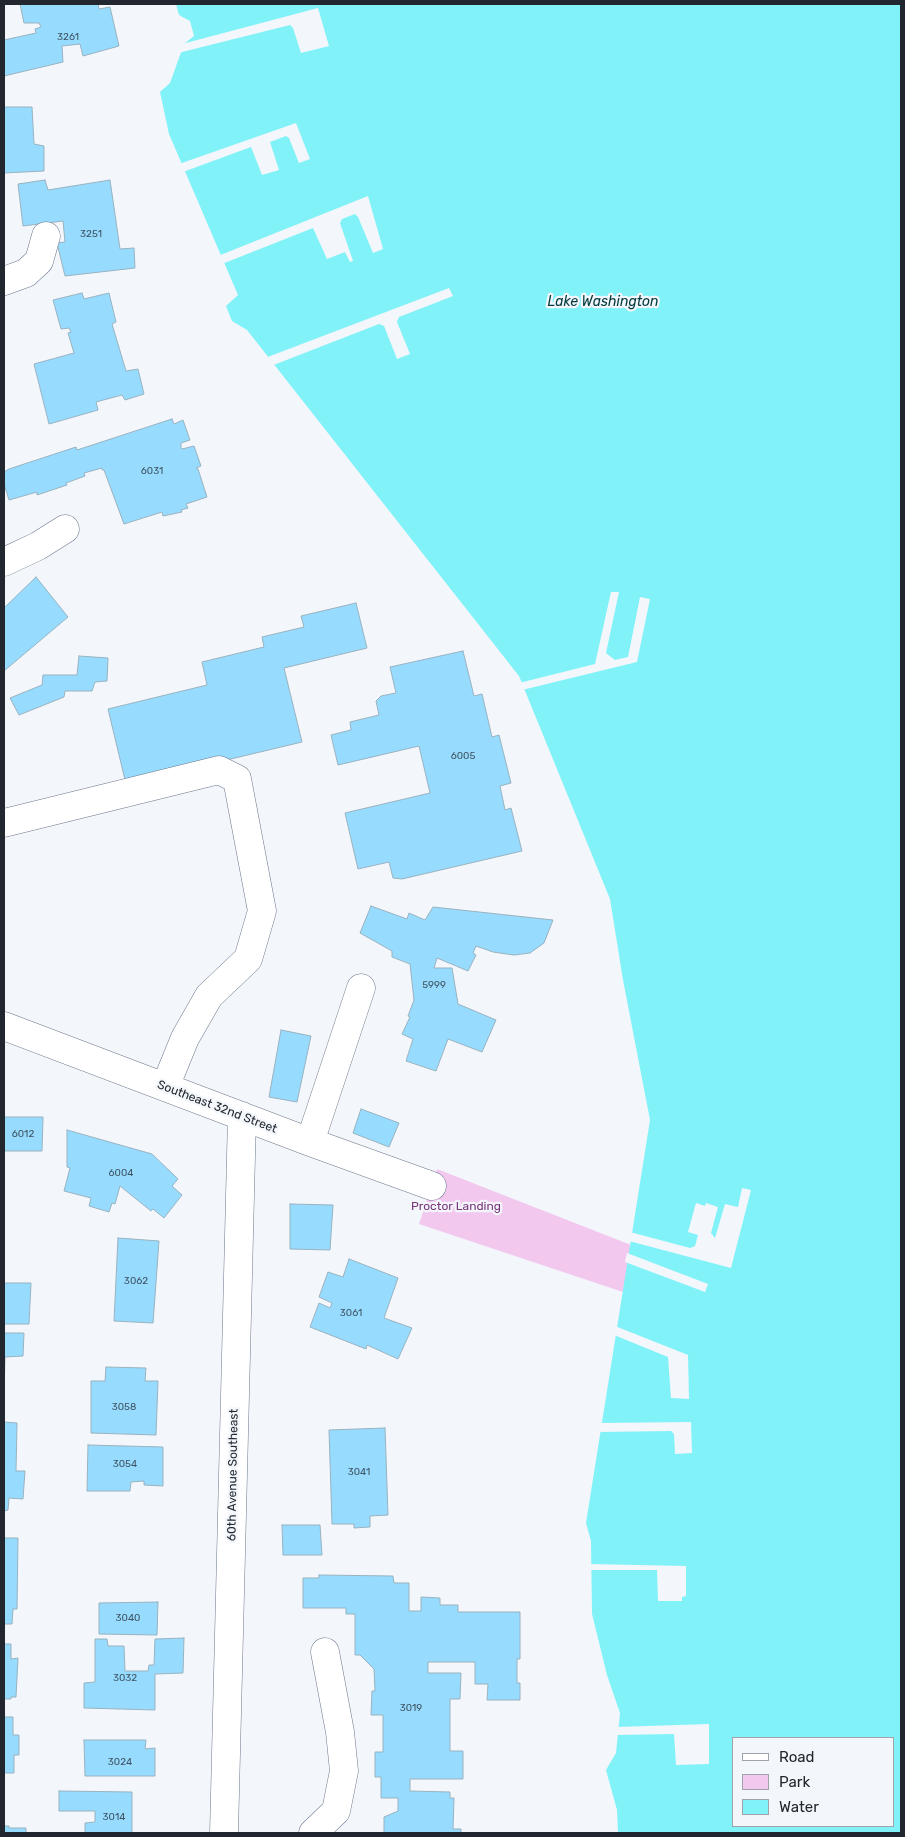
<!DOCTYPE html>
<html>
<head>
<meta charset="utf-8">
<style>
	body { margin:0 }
	#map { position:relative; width:905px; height:1837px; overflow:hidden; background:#f3f6fb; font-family:Rubik,sans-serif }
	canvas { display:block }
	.frame { position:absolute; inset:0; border:5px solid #22272f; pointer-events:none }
	.legend { position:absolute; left:732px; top:1737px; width:162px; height:90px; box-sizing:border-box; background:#f3f6fb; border:1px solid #9fa3a9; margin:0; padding:6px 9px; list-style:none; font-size:15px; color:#22272f }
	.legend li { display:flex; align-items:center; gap:10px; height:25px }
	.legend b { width:25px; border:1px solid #9fa3a9 }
</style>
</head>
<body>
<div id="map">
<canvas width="905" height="1837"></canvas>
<div class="frame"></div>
<ul class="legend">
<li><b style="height:6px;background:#fff"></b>Road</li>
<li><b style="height:14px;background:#f2c8ef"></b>Park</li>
<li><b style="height:14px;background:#81f3f8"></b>Water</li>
</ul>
</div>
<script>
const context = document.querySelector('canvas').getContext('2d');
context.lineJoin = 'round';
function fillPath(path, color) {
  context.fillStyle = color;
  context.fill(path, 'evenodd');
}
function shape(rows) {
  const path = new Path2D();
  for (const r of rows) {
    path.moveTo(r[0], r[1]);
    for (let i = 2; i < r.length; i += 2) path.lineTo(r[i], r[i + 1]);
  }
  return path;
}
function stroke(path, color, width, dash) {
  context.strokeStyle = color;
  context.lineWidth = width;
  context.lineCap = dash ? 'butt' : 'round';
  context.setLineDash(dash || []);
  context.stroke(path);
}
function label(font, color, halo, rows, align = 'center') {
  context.font = font + ' Rubik,sans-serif';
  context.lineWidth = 4.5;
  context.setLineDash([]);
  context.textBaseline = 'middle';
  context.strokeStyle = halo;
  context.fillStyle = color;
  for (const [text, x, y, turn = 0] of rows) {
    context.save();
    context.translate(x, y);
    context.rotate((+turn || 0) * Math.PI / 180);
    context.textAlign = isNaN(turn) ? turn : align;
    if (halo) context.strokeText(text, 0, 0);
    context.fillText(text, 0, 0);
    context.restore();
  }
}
const green = shape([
	[437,1169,631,1245,623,1292,419,1224]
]);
const water = shape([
	[176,4,901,4,901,1833,618,1833,617,1810,606,1770,616,1753,620,1713,607,1675,592,1614,591,1541,586,1523,650,1120,623,980,610,899,519,676,247,330,232,321,226,306,238,295,169,134,160,92,170,83,184,44,194,36,190,21,179,15],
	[734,1738,894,1738,894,1826,734,1826]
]);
const pier = shape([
	[318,8,329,46,301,53,293,28,290,25,178,53,182,44],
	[296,123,310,159,299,163,289,138,286,136,270,142,279,170,262,175,251,147,183,172,179,164],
	[368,196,383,249,373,253,358,217,355,214,342,219,340,223,353,261,350,262,345,252,327,259,313,228,222,264,218,256],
	[449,288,453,296,399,317,397,322,410,354,397,359,384,326,379,324,271,366,265,358],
	[611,592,619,592,606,653,615,660,628,657,640,597,650,599,637,662,522,690,519,683,595,664],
	[742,1188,751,1190,731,1268,629,1241,630,1232,690,1248,695,1246,698,1235,688,1232,696,1203,705,1206,706,1203,718,1207,711,1233,715,1238,725,1204,738,1207],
	[627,1253,708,1284,705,1292,625,1262],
	[615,1326,688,1355,689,1399,671,1398,668,1357,614,1335],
	[691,1422,692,1453,675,1454,674,1434,671,1431,598,1432,600,1423],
	[588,1564,686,1566,686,1596,682,1597,682,1601,658,1601,657,1570,589,1570],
	[709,1724,709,1764,676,1765,674,1734,615,1735,616,1727]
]);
const building = shape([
	[20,4,98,4,99,9,110,7,119,46,83,56,80,44,62,46,63,62,4,76,4,40,36,33,35,29,41,27,39,23,24,23,20,4],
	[4,107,32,107,34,144,44,146,44,171,4,173,4,107],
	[45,180,48,190,110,180,120,249,134,248,135,268,65,276,57,243,65,242,63,221,23,226,18,184,45,180],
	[82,293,84,299,109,293,116,322,112,324,126,371,138,369,144,394,125,400,122,395,96,402,98,410,49,424,34,364,74,353,68,333,71,332,69,328,61,329,53,300,82,293],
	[172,419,174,424,183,420,190,440,181,443,181,448,182,449,194,446,201,466,196,468,198,469,207,497,186,504,188,508,181,510,182,512,163,516,162,512,124,524,104,470,102,470,102,468,84,473,85,476,66,483,67,485,37,495,37,492,9,500,4,484,4,472,9,469,76,447,77,450,172,419],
	[36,577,68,617,4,671,4,608,36,577],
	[356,603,367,648,284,668,302,742,126,784,108,709,207,685,202,662,264,647,262,637,304,627,301,616,356,603],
	[463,651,474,696,482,694,492,737,499,735,511,783,500,786,505,810,511,808,522,851,402,879,393,878,389,862,358,869,345,813,430,793,419,746,338,765,331,735,351,730,350,722,379,715,376,701,381,696,396,693,390,667,463,651],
	[79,656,108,658,107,681,95,682,92,691,65,691,64,697,19,715,10,698,42,685,43,675,77,675,79,656],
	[371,906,407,919,409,913,425,920,433,907,553,920,544,943,530,953,514,955,493,952,476,946,473,953,476,955,468,971,437,958,434,968,452,968,458,1004,496,1020,482,1052,448,1039,436,1071,406,1061,413,1039,402,1034,410,1017,408,1016,414,1000,410,964,392,957,392,951,360,933,371,906],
	[281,1030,311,1036,297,1102,269,1097,281,1030],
	[361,1109,399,1123,389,1147,353,1133,361,1109],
	[4,1117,43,1117,42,1151,4,1151,4,1117],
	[67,1130,152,1154,178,1179,172,1186,182,1195,164,1218,153,1209,151,1211,120,1186,115,1204,112,1203,109,1212,89,1206,91,1198,64,1191,70,1168,67,1167,67,1130],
	[290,1204,333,1205,330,1250,290,1249,290,1204],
	[118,1238,159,1241,153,1323,114,1321,118,1238],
	[349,1259,398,1278,384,1318,412,1328,398,1359,367,1345,366,1349,310,1327,319,1303,330,1308,332,1303,319,1297,328,1272,343,1277,349,1259],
	[4,1260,4,1283,31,1283,29,1324,4,1324,4,1260],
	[4,1333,24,1333,23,1356,5,1357,4,1396,4,1333],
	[106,1367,146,1368,145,1381,158,1381,156,1435,91,1433,91,1381,105,1381,106,1367],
	[4,1422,17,1423,16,1471,25,1471,23,1499,9,1498,8,1510,4,1511,4,1422],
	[385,1428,388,1515,370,1516,370,1527,354,1528,354,1524,332,1524,329,1430,385,1428],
	[88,1445,163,1447,163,1486,144,1485,144,1481,131,1482,130,1491,87,1491,88,1445],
	[282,1525,320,1525,322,1555,283,1555,282,1525],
	[4,1538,18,1538,17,1609,13,1609,12,1624,4,1624,4,1538],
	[319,1575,393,1576,394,1583,409,1583,409,1611,421,1611,421,1597,440,1598,440,1605,458,1605,458,1612,520,1612,520,1659,517,1659,517,1683,520,1683,520,1700,487,1700,488,1684,475,1684,475,1662,428,1662,428,1673,461,1673,460,1699,450,1699,450,1751,463,1751,463,1779,410,1779,410,1791,450,1792,450,1798,454,1798,453,1829,461,1829,461,1833,384,1833,384,1817,398,1811,398,1798,381,1798,381,1777,375,1777,375,1752,383,1752,383,1715,371,1715,372,1691,375,1691,374,1669,360,1655,355,1655,355,1614,346,1614,346,1608,303,1608,303,1578,319,1578,319,1575],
	[158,1602,157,1635,99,1634,99,1603,158,1602],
	[184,1638,183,1673,155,1674,155,1710,84,1708,84,1683,95,1682,95,1639,107,1639,108,1646,124,1646,125,1671,148,1671,149,1665,154,1665,155,1639,184,1638],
	[4,1644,11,1644,11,1659,18,1658,16,1697,11,1697,11,1699,4,1699,4,1644],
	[4,1717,13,1717,13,1735,19,1735,19,1755,14,1755,14,1773,4,1773,4,1717],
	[84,1740,146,1740,145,1749,155,1748,155,1776,85,1776,84,1740],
	[59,1791,132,1792,132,1833,85,1833,85,1823,95,1822,95,1811,59,1811,59,1791],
	[4,1826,9,1826,9,1828,26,1828,26,1833,4,1833,4,1826]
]);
const minor = shape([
	[4,281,26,273,39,261,46,236],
	[4,562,38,546,65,529],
	[4,823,219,770,237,779,262,911,248,959,209,996,185,1038,165,1087],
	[4,1026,310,1142,432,1186],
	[310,1142,361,988],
	[224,1833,242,1116],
	[313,1833,336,1811,344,1771,340,1732,325,1652]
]);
const numberNames = [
	["3261",68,37],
	["3251",91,234],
	["6031",152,471],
	["6005",463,756],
	["5999",434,985],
	["6012",23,1134],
	["6004",121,1173],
	["3062",136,1281],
	["3061",351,1313],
	["3058",124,1407],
	["3054",125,1464],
	["3041",359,1472],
	["3040",128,1618],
	["3032",125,1678],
	["3019",411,1708],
	["3024",120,1762],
	["3014",114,1817]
];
const streetNames = [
	["Southeast 32nd Street",217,1107,21],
	["60th Avenue Southeast",233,1475,-89]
];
const parkNames = [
	["Proctor Landing",456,1207]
];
const waterNames = [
	["Lake Washington",603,302]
];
fillPath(green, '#f2c8ef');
fillPath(water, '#81f3f8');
fillPath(pier, '#f3f6fb');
fillPath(building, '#97dcfe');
stroke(building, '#98b2c0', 1);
stroke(minor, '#6d788d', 29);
stroke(minor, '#fff', 28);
label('10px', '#3f5463', null, numberNames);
label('12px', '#22272f', '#f3f6fb', streetNames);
label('12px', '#7b347b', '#f3f6fb', parkNames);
label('italic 14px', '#003a3c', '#f3f6fb', waterNames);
</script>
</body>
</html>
